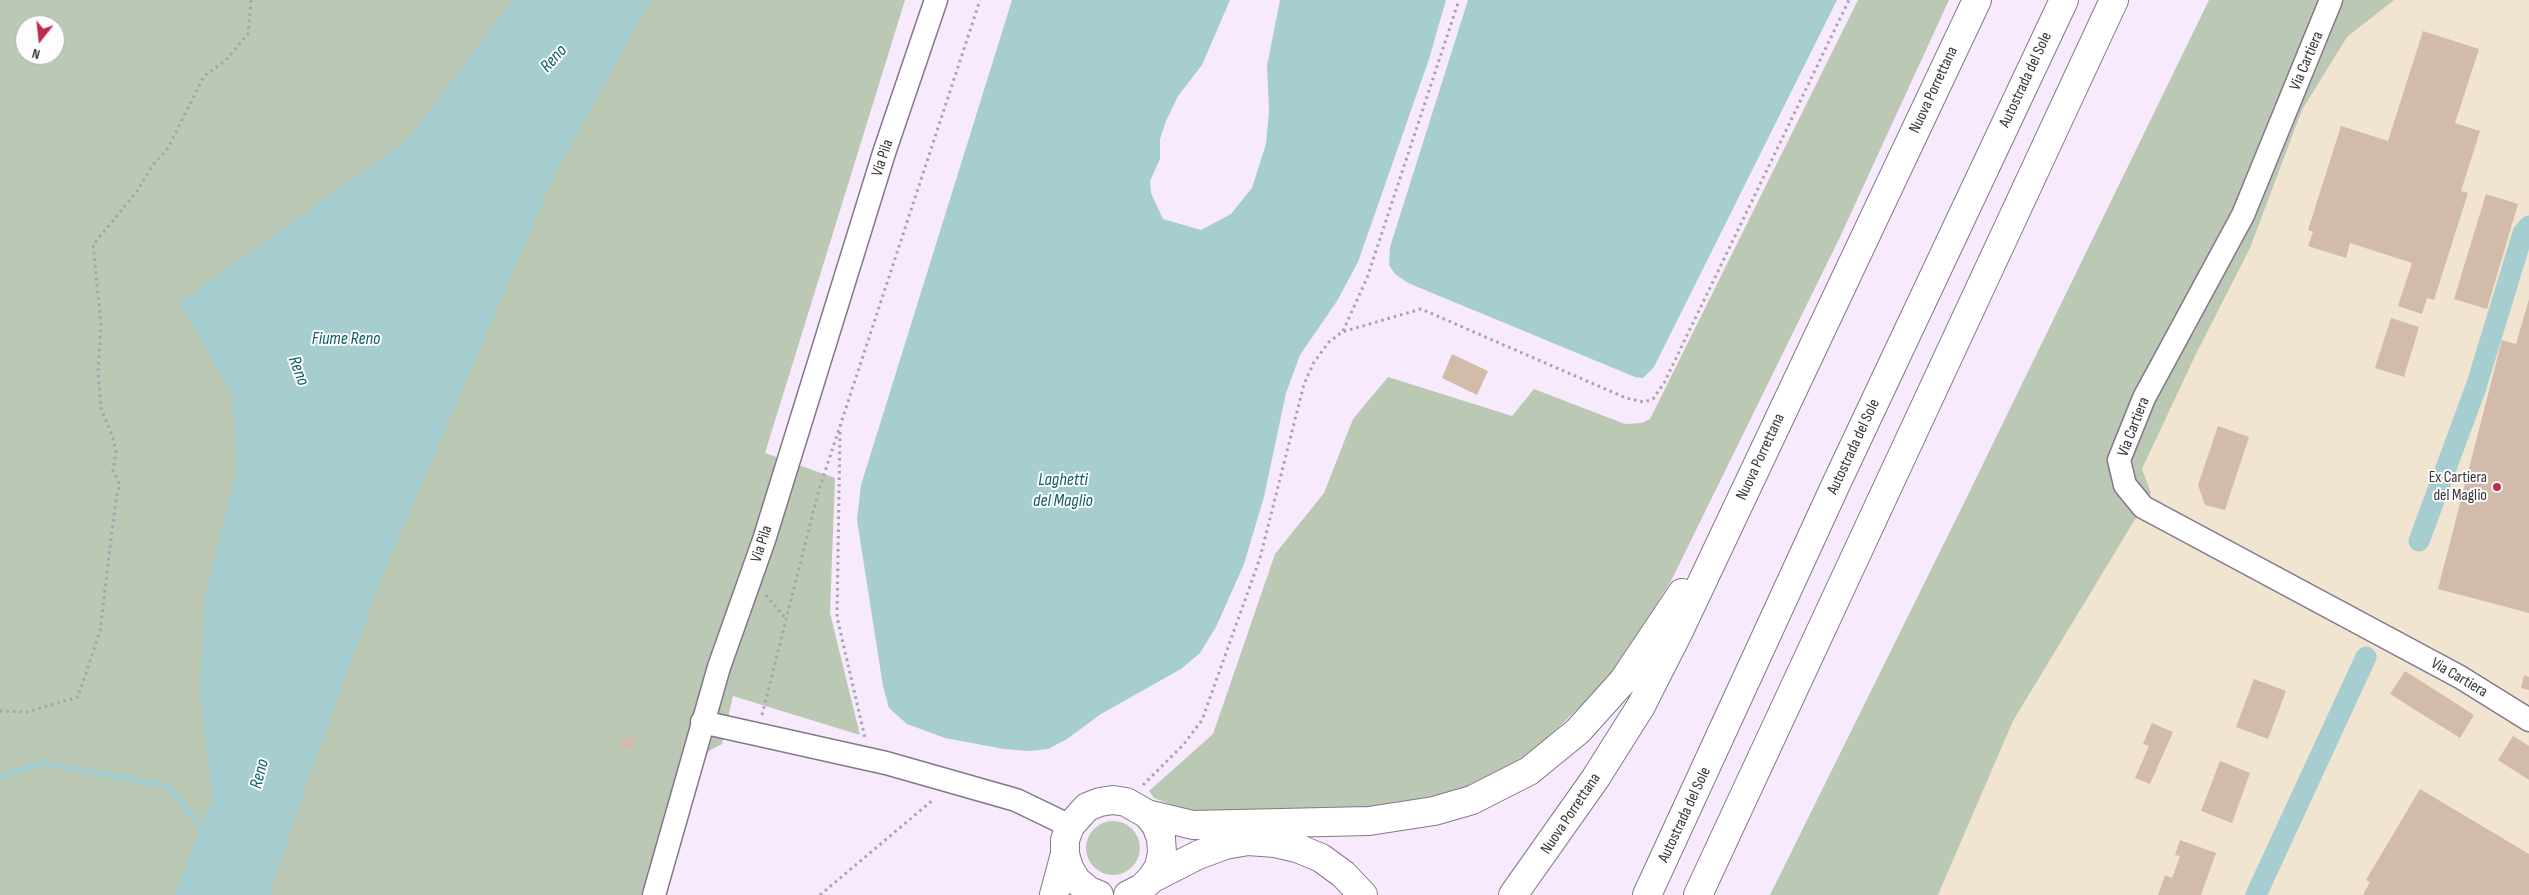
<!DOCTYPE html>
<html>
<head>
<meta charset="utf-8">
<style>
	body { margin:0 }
	#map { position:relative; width:2529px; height:895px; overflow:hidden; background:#f7eafd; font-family:"Sofia Sans Condensed",sans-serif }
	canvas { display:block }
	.north { position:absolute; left:15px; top:15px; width:50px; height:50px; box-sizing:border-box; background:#fdfdfd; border:1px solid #afadb0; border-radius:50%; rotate:196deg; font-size:14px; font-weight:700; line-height:20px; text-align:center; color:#3a343d }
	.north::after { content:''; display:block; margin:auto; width:18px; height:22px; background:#bc2c4e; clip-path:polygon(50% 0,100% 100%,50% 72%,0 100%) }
</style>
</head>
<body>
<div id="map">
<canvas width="2529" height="895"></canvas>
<div class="north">N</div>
</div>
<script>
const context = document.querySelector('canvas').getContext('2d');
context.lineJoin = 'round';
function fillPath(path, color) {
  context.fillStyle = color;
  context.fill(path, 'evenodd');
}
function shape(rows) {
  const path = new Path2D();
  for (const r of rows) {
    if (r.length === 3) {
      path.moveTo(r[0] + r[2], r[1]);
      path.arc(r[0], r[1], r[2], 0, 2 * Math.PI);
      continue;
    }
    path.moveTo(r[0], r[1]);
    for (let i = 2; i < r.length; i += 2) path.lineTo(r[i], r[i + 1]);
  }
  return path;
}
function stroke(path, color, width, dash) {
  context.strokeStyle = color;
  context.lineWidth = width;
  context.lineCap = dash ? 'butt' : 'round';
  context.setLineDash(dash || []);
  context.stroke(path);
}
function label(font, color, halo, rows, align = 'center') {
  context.font = font + ' "Sofia Sans Condensed",sans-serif';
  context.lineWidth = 4;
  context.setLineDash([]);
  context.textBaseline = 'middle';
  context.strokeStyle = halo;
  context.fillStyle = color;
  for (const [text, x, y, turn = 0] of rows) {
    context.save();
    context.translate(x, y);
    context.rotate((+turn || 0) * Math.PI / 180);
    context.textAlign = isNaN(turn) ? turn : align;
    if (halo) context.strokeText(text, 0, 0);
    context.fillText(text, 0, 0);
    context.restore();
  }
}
const industrial = shape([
	[2394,0,2529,0,2529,895,1938,895,2013,721,2151,493,2142,469,2196,354,2250,248,2302,110,2347,37]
]);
const green = shape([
	[0,0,905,0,765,453,835,478,830,613,860,735,733,696,722,744,709,751,700,765,667,895,0,895],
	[25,25,55,25,55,55,25,55],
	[1858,0,1949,0,1840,237,1671,581,1612,676,1540,745,1515,764,1463,788,1425,800,1378,808,1206,813,1174,806,1154,798,1149,791,1213,734,1275,554,1324,493,1353,419,1388,377,1512,416,1534,389,1625,424,1642,423,1650,419],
	[2209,0,2394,0,2347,37,2302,110,2250,248,2196,354,2142,469,2151,493,2013,721,1938,895,1770,895,1964,503],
	[1113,848,27]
]);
const water = shape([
	[512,0,651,0,555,174,382,577,310,775,270,895,174,895,212,800,200,689,205,596,237,467,232,394,179,303,408,139],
	[1012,0,1230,0,1202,65,1178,96,1166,121,1160,139,1160,159,1150,181,1151,193,1163,219,1201,230,1231,214,1252,188,1266,144,1269,110,1267,66,1280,0,1446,0,1429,59,1358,262,1337,301,1300,355,1286,393,1264,497,1244,564,1216,627,1200,653,1181,669,1101,714,1067,739,1048,749,1029,751,1004,749,945,738,907,724,889,708,883,686,857,520,861,485],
	[1468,0,1837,0,1654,367,1643,378,1635,377,1408,283,1395,274,1389,265,1390,247]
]);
const stream = shape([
	[0,776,44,763,167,786,206,832]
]);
const canal = shape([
	[2419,541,2476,387,2523,233,2529,226],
	[2256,895,2366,657]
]);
const building = shape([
	[2423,31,2479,49,2455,123,2480,131,2461,191,2468,193,2434,300,2427,298,2422,314,2398,306,2412,263,2350,243,2346,258,2308,246,2313,232,2308,230,2341,126,2388,141],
	[2486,194,2518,204,2487,309,2454,299],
	[2529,299,2529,613,2438,589,2502,340,2516,344],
	[2391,318,2419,327,2404,377,2375,368],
	[1452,354,1488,371,1477,395,1442,378],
	[2218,426,2249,437,2225,510,2205,505,2198,485],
	[2405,671,2474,715,2460,738,2390,694],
	[2524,675,2529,677,2529,690,2521,688],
	[2254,679,2286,691,2268,739,2236,727],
	[2152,723,2173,732,2150,784,2135,778,2149,746,2143,744],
	[2513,736,2529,746,2529,780,2498,760],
	[621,737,636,740,634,749,619,746],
	[2220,761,2250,773,2232,823,2201,811],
	[2420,789,2529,854,2529,895,2363,895,2370,882,2366,880],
	[2180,840,2216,853,2201,895,2158,895,2165,875,2172,878,2180,856,2175,855]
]);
const path = shape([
	[1343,331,1367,278,1459,0],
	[840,432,837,617,865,738],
	[766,595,786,619],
	[0,711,27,712,78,697,100,631,116,498,120,485,113,471,116,452,113,438,101,408,98,371,101,324,93,245,138,190,152,166,168,148,204,76,225,61,248,34,251,0],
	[762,715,818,493,980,0],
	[1143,785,1184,744,1202,720,1260,558,1304,384,1314,362,1329,342,1342,332,1421,309,1626,398,1644,402,1653,399,1664,383,1849,0],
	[820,895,934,799]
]);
const minor = shape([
	[2331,0,2243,215,2144,398,2119,460,2125,485,2143,507,2460,677,2529,720],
	[702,722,886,763,1016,800,1070,826],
	[654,895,719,667,764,540,884,153,936,0]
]);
const highway = shape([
	[1147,814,1193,825,1369,821,1434,811,1472,800,1529,771,1578,731,1623,681,1682,593],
	[1151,879,1198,855,1225,845,1248,841,1275,843,1297,848,1321,858,1343,874,1363,895],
	[1054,895,1065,854],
	[1099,895,1089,891,1077,881,1069,868,1065,854,1065,840,1070,826,1087,807,1100,802,1113,800,1126,802,1147,814,1156,825,1161,838,1162,853,1159,867,1151,879,1142,888,1128,895],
	[1513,895,1595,779,1641,706,1678,633,1977,0],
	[1647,895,1837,482,2064,0],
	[1698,895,2114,0]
]);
const markers = [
	[2497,487,5,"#bc2c4e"]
];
const streetNames = [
	["Via Cartiera",2307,61,-67],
	["Autostrada del Sole",2026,80,-65],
	["Nuova Porrettana",1934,90,-65],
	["Via Pila",883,158,-72],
	["Via Cartiera",2134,427,-69],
	["Autostrada del Sole",1854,447,-65],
	["Nuova Porrettana",1761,457,-65],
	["Via Pila",762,544,-72],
	["Via Cartiera",2459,678,30],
	["Nuova Porrettana",1571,814,-56],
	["Autostrada del Sole",1685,815,-65]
];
const poiNames = [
	["Ex Cartiera",2487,478],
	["del Maglio",2487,496]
];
const waterNames = [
	["Reno",554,59,-48],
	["Fiume Reno",346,339],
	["Reno",298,371,69],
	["Laghetti",1063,480],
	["del Maglio",1063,501],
	["Reno",260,774,-76]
];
fillPath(industrial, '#f1e4d0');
fillPath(green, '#bbc8b3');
fillPath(water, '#a6cdd0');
stroke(stream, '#a6cdd0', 6);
stroke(canal, '#a6cdd0', 21);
fillPath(building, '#d3bbaa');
stroke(minor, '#84778c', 25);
stroke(highway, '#84778c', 30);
stroke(path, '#aaa0af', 3, [2.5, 4]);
stroke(minor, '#fff', 22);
stroke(highway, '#fff', 28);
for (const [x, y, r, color] of markers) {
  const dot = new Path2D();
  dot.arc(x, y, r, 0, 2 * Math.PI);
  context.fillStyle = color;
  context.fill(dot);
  stroke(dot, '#fdfdfd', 2);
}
label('16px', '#3a343d', '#fdfdfd', streetNames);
label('16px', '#3a343d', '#fdfdfd', poiNames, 'right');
label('italic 18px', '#0b5e62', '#fdfdfd', waterNames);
</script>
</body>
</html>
